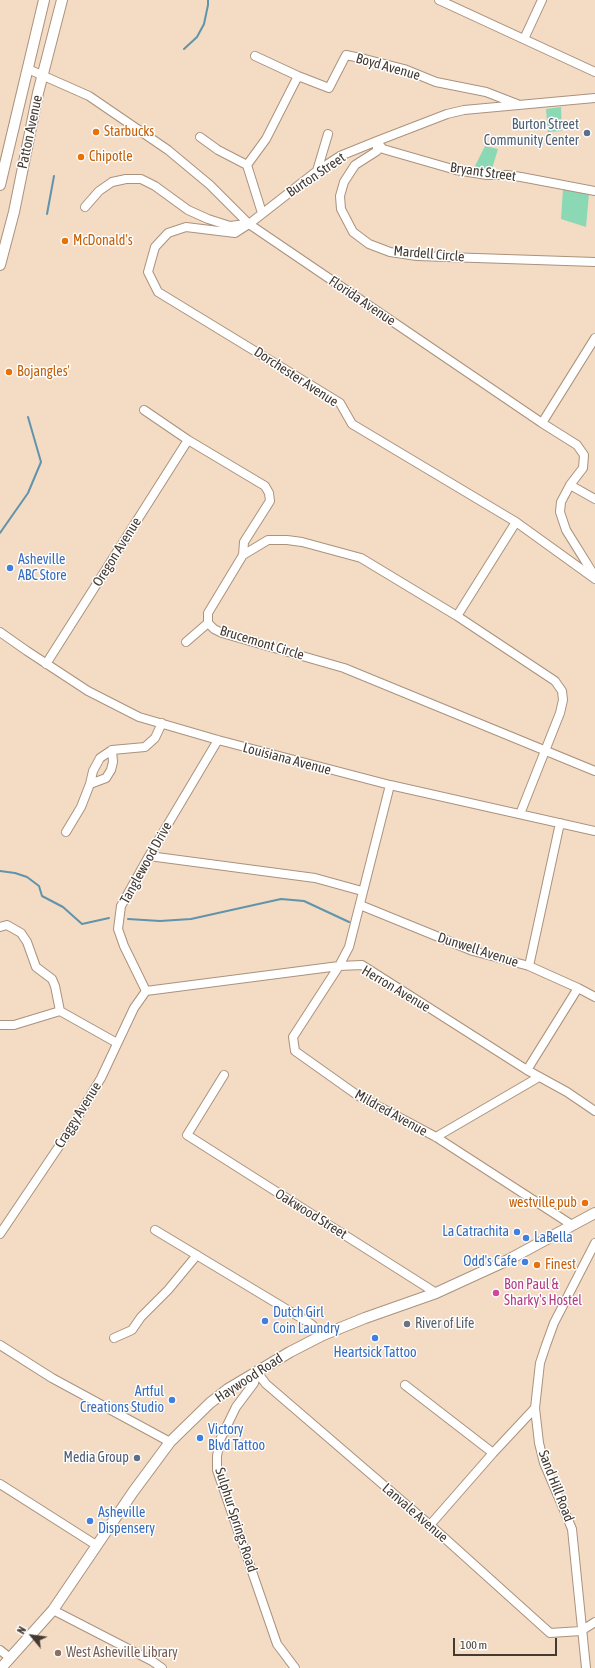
<!DOCTYPE html>
<html>
<head>
<meta charset="utf-8">
<style>
	body { margin:0 }
	#map { position:relative; width:595px; height:1668px; overflow:hidden; background:#f4dbc4; font-family:"Asap Condensed",sans-serif }
	canvas { display:block }
	.north { position:absolute; left:12px; top:1616px; width:40px; height:40px; -webkit-text-stroke:3px #fff; paint-order:stroke; rotate:299deg; font-size:11px; font-weight:700; line-height:16px; text-align:center; color:#443a31 }
	.north::after { content:''; display:block; margin:auto; width:14px; height:18px; background:#443a31; clip-path:polygon(50% 0,100% 100%,50% 72%,0 100%) }
	.scale { position:absolute; left:453px; top:1638px; width:104px; height:18px; box-sizing:border-box; border:2px solid #443a31; border-top:0; padding-left:5px; font-size:12px; line-height:14px; white-space:nowrap; color:#443a31; -webkit-text-stroke:3px #fff; paint-order:stroke }
</style>
</head>
<body>
<div id="map">
<canvas width="595" height="1668"></canvas>
<div class="north">N</div>
<div class="scale">100 m</div>
</div>
<script>
const context = document.querySelector('canvas').getContext('2d');
context.lineJoin = 'round';
function fillPath(path, color) {
  context.fillStyle = color;
  context.fill(path, 'evenodd');
}
function shape(rows) {
  const path = new Path2D();
  for (const r of rows) {
    path.moveTo(r[0], r[1]);
    for (let i = 2; i < r.length; i += 2) path.lineTo(r[i], r[i + 1]);
  }
  return path;
}
function stroke(path, color, width, dash) {
  context.strokeStyle = color;
  context.lineWidth = width;
  context.lineCap = dash ? 'butt' : 'round';
  context.setLineDash(dash || []);
  context.stroke(path);
}
function label(font, color, halo, rows, align = 'center') {
  context.font = font + ' "Asap Condensed",sans-serif';
  context.lineWidth = 3;
  context.setLineDash([]);
  context.textBaseline = 'middle';
  context.strokeStyle = halo;
  context.fillStyle = color;
  for (const [text, x, y, turn = 0] of rows) {
    context.save();
    context.translate(x, y);
    context.rotate((+turn || 0) * Math.PI / 180);
    context.textAlign = isNaN(turn) ? turn : align;
    if (halo) context.strokeText(text, 0, 0);
    context.fillText(text, 0, 0);
    context.restore();
  }
}
const green = shape([
	[561,107,562,131,548,132,546,109],
	[485,146,498,149,491,172,474,168],
	[563,189,589,194,586,227,561,219]
]);
const stream = shape([
	[184,49,197,37,204,24,208,5,208,0],
	[47,214,54,176],
	[0,533,28,493,41,462,28,417],
	[0,871,15,873,27,877,39,886,42,896,63,907,82,924,109,918],
	[128,919,160,921,191,919,281,899,304,901,349,922]
]);
const minor = shape([
	[439,0,595,72],
	[524,39,542,0],
	[255,56,298,76,329,88,346,55,365,59,404,69,436,82,486,92,517,104],
	[28,69,89,96,168,150,210,185,249,224,542,423,577,445,584,455,583,468,570,485,561,502,560,512,566,530,594,575],
	[595,98,464,110,447,114,377,141,340,156,317,171,249,224,235,233,186,227,168,233,155,247,148,272,158,292,340,403,352,424,516,522,595,579],
	[200,137,218,150,247,165,262,213],
	[377,141,377,151,355,165,344,182,340,196,341,209,353,232,369,244,390,252,417,256,595,262],
	[377,142,383,149,456,170,487,175,507,175,521,177,595,191],
	[247,165,266,139,298,76],
	[317,171,328,134],
	[85,207,99,191,112,182,126,179,141,179,155,186,188,210,208,219,230,226,246,224],
	[144,410,188,440,265,486,269,493,270,501,244,542,243,555],
	[542,423,595,338],
	[570,485,595,499],
	[457,616,516,522],
	[208,623,208,613,243,555,268,540,287,540,302,542,361,558,457,616,555,681,562,691,563,700,560,713,520,814],
	[208,623,214,629,222,633,344,668,595,771],
	[0,632,27,651,88,691,139,717,218,740,390,785,595,831],
	[186,642,208,623],
	[46,664,188,440],
	[90,784,106,778,111,770,113,762,112,750],
	[390,785,349,947,339,966,293,1037,295,1051,357,1095,436,1137,572,1225],
	[66,832,81,807,90,784,93,771,100,758,112,750,145,747,155,738,162,723],
	[149,856,315,878,362,891],
	[360,905,473,951,529,966,578,988,595,997],
	[0,927,7,925,21,933,27,942,36,967,52,979,55,986,60,1011],
	[529,966,560,823],
	[146,991,339,966,362,965,527,1070,567,1092,595,1111],
	[146,991,124,946,118,929,121,906,149,856,218,740],
	[0,1025,14,1025,60,1011,117,1043],
	[527,1070,578,988],
	[224,1075,187,1135,436,1293],
	[436,1137,539,1077],
	[155,1230,311,1324,323,1335],
	[0,1234,70,1130,101,1078,134,1008,146,991],
	[114,1338,132,1330,141,1317,168,1290,197,1255],
	[0,1345,52,1378,170,1442],
	[257,1372,266,1384,430,1525,550,1633,581,1631,595,1622],
	[257,1372,254,1383,236,1407,220,1440,217,1456,217,1470,277,1644,295,1668],
	[405,1385,493,1453],
	[0,1484,96,1545],
	[430,1525,493,1453,535,1408],
	[53,1610,152,1661,162,1668],
	[0,1650,10,1658],
	[586,1668,572,1529,544,1463,539,1443,535,1408,540,1363,546,1345,554,1323,595,1243]
]);
const major = shape([
	[0,185,44,0],
	[0,265,14,212,38,93,62,0],
	[1,1668,53,1610,133,1492,170,1442,210,1403,228,1389,290,1352,323,1335,365,1318,436,1293,508,1260,595,1213]
]);
const markers = [
	[96,132,4,"#e8710a"],
	[587,133,4,"#5c6f8a"],
	[81,157,4,"#e8710a"],
	[65,241,4,"#e8710a"],
	[9,372,4,"#e8710a"],
	[10,568,4,"#3f7fe0"],
	[585,1203,4,"#e8710a"],
	[517,1232,4,"#3f7fe0"],
	[526,1238,4,"#3f7fe0"],
	[525,1262,4,"#3f7fe0"],
	[537,1265,4,"#e8710a"],
	[496,1293,4,"#d1479c"],
	[265,1321,4,"#3f7fe0"],
	[407,1324,4,"#6b7280"],
	[375,1338,4,"#3f7fe0"],
	[172,1400,4,"#3f7fe0"],
	[200,1438,4,"#3f7fe0"],
	[137,1458,4,"#5c6f8a"],
	[90,1521,4,"#3f7fe0"],
	[58,1653,4,"#8d6e63"]
];
const streetNames = [
	["Boyd Avenue",388,67,16],
	["Patton Avenue",30,132,-78],
	["Bryant Street",483,172,8],
	["Burton Street",316,175,-34],
	["Mardell Circle",429,254,5],
	["Florida Avenue",362,301,34],
	["Dorchester Avenue",296,377,33],
	["Oregon Avenue",117,552,-58],
	["Brucemont Circle",262,643,17],
	["Louisiana Avenue",287,759,15],
	["Tanglewood Drive",146,863,-61],
	["Dunwell Avenue",478,950,18],
	["Herron Avenue",396,989,31],
	["Mildred Avenue",391,1113,29],
	["Craggy Avenue",78,1115,-58],
	["Oakwood Street",311,1214,32],
	["Haywood Road",249,1378,-33],
	["Sand Hill Road",556,1486,69],
	["Lanvale Avenue",415,1513,41],
	["Sulphur Springs Road",236,1520,72]
];
const serviceNames = [
	["Burton Street",579,125],
	["Community Center",579,141],
	["Media Group",129,1458]
];
const foodNames = [
	["Starbucks",104,132],
	["Chipotle",89,157],
	["McDonald's",73,241],
	["Bojangles'",17,372],
	["westville pub",577,1203,"right"],
	["Finest",545,1265]
];
const shopNames = [
	["Asheville",18,560],
	["ABC Store",18,576],
	["La Catrachita",509,1232,"right"],
	["LaBella",534,1238],
	["Odd's Cafe",517,1262,"right"],
	["Dutch Girl",273,1313],
	["Coin Laundry",273,1329],
	["Heartsick Tattoo",375,1353,"center"],
	["Artful",164,1392,"right"],
	["Creations Studio",164,1408,"right"],
	["Victory",208,1430],
	["Blvd Tattoo",208,1446],
	["Asheville",98,1513],
	["Dispensery",98,1529]
];
const hotelNames = [
	["Bon Paul &",504,1285],
	["Sharky's Hostel",504,1301]
];
const worshipNames = [
	["River of Life",415,1324]
];
const educationNames = [
	["West Asheville Library",66,1653]
];
fillPath(green, '#8bd8b4');
stroke(stream, '#5f94ac', 2);
stroke(minor, '#aa927d', 10);
stroke(major, '#aa927d', 12);
stroke(minor, '#fff', 8);
stroke(major, '#fff', 10);
for (const [x, y, r, color] of markers) {
  const dot = new Path2D();
  dot.arc(x, y, r, 0, 2 * Math.PI);
  context.fillStyle = color;
  context.fill(dot);
  stroke(dot, '#fff', 1.5);
}
label('14px', '#443a31', '#fff', streetNames);
label('14px', '#4e5e75', '#fff', serviceNames, 'right');
label('14px', '#c56008', '#fff', foodNames, 'left');
label('14px', '#366cbe', '#fff', shopNames, 'left');
label('14px', '#b23c85', '#fff', hotelNames, 'left');
label('14px', '#5b616d', '#fff', worshipNames, 'left');
label('14px', '#785e54', '#fff', educationNames, 'left');
</script>
</body>
</html>
